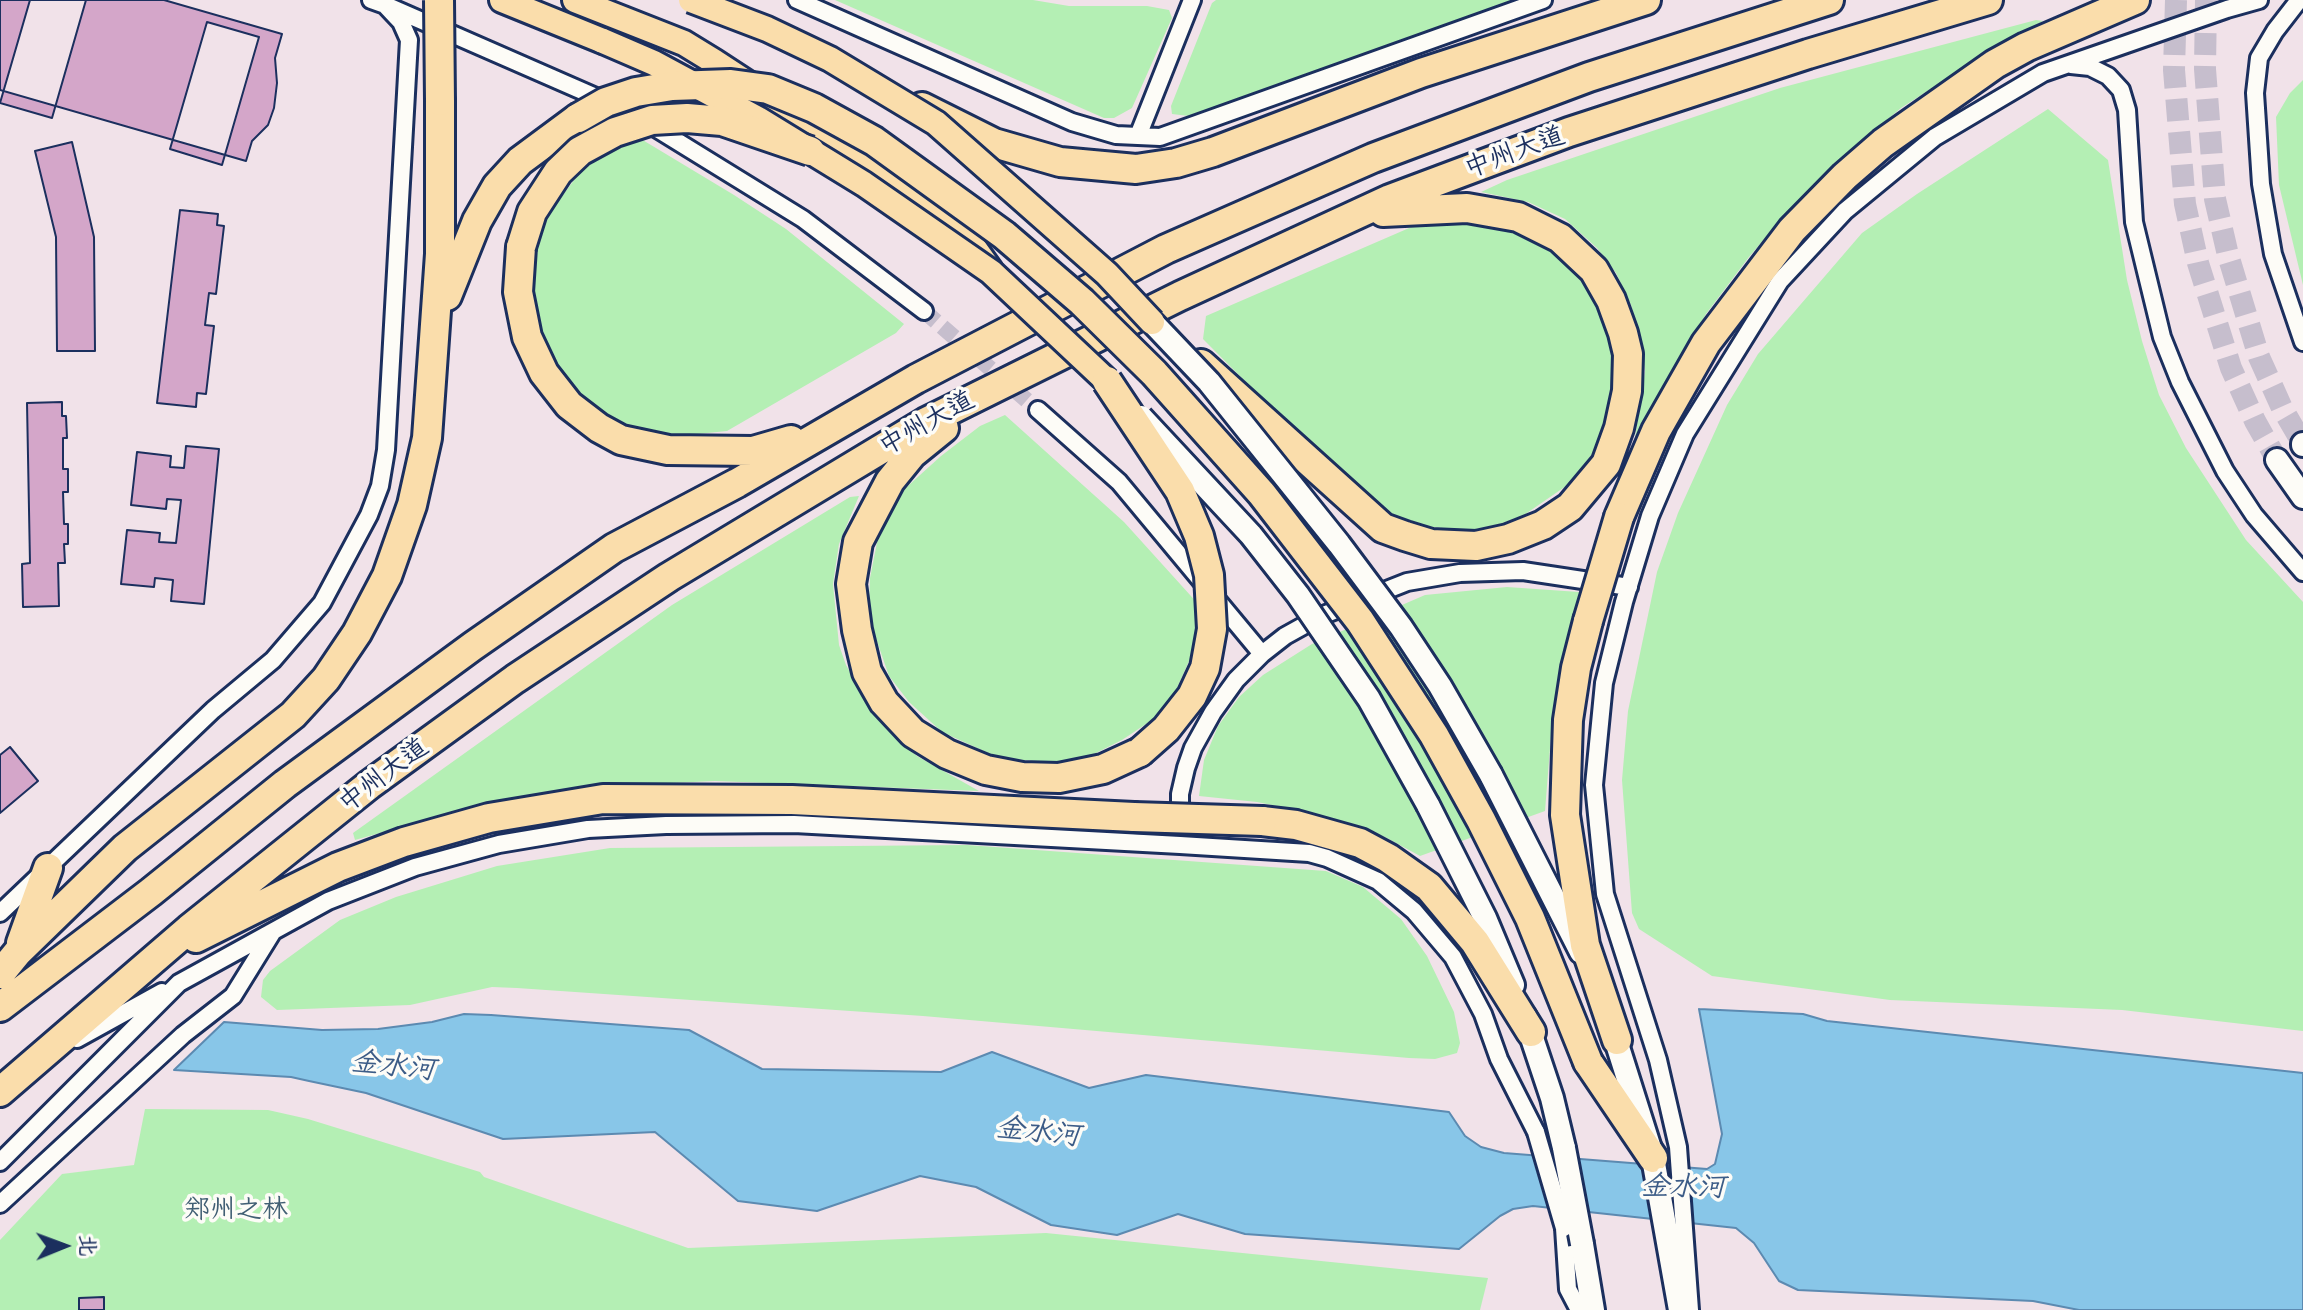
<!DOCTYPE html>
<html>
<head>
<meta charset="utf-8">
<style>
	body { margin:0 }
	#map { position:relative; width:2303px; height:1310px; overflow:hidden; background:#f1e2e9; font-family:Itim,"LXGW WenKai TC",sans-serif }
	canvas { display:block }
	.north { position:absolute; left:24px; top:1206px; width:80px; height:80px; -webkit-text-stroke:6px #fdfcf7; paint-order:stroke; rotate:89deg; font-size:22px; font-weight:700; line-height:32px; text-align:center; color:#1b2f5e }
	.north::after { content:''; display:block; margin:auto; width:28px; height:36px; background:#1b2f5e; clip-path:polygon(50% 0,100% 100%,50% 72%,0 100%) }
</style>
</head>
<body>
<div id="map">
<canvas width="2303" height="1310"></canvas>
<div class="north">北</div>
</div>
<script>
const context = document.querySelector('canvas').getContext('2d');
context.lineJoin = 'round';
function fillPath(path, color) {
  context.fillStyle = color;
  context.fill(path, 'evenodd');
}
function shape(rows) {
  const path = new Path2D();
  for (const r of rows) {
    path.moveTo(r[0], r[1]);
    for (let i = 2; i < r.length; i += 2) path.lineTo(r[i], r[i + 1]);
  }
  return path;
}
function stroke(path, color, width, dash) {
  context.strokeStyle = color;
  context.lineWidth = width;
  context.lineCap = dash ? 'butt' : 'round';
  context.setLineDash(dash || []);
  context.stroke(path);
}
function label(font, color, halo, rows, align = 'center') {
  context.font = font + ' Itim,"LXGW WenKai TC",sans-serif';
  context.lineWidth = 7;
  context.setLineDash([]);
  context.textBaseline = 'middle';
  context.strokeStyle = halo;
  context.fillStyle = color;
  for (const [text, x, y, turn = 0] of rows) {
    context.save();
    context.translate(x, y);
    context.rotate((+turn || 0) * Math.PI / 180);
    context.textAlign = isNaN(turn) ? turn : align;
    if (halo) context.strokeText(text, 0, 0);
    context.fillText(text, 0, 0);
    context.restore();
  }
}
const green = shape([
	[835,0,1033,0,1069,6,1147,6,1169,10,1172,18,1132,108,1114,118,1104,118],
	[1216,0,1517,0,1216,110,1189,116,1172,114,1171,106,1212,3],
	[2036,20,2043,21,1999,45,1901,108,1852,150,1787,212,1749,257,1706,314,1634,444,1645,371,1640,336,1631,305,1616,273,1597,248,1565,219,1528,202,1481,192,1507,180,1780,88],
	[2303,80,2303,285,2279,185,2276,117,2290,93],
	[2048,109,2108,160,2127,280,2142,341,2159,395,2186,448,2246,540,2303,602,2303,1031,2122,1010,1890,1000,1712,976,1639,929,1632,913,1622,780,1628,711,1657,572,1678,513,1727,405,1758,354,1862,233,1917,194],
	[641,139,734,195,786,229,904,324,896,333,727,431,668,437,628,427,589,406,554,370,539,332,532,295,533,260,545,219,580,172,604,154],
	[1470,217,1518,230,1555,249,1577,268,1595,296,1607,324,1613,369,1609,418,1593,453,1569,484,1524,515,1500,524,1467,531,1407,524,1365,502,1203,339,1206,316,1423,222],
	[1005,415,1124,522,1200,606,1197,643,1170,704,1158,716,1122,740,1084,759,1048,762,999,758,942,732,909,702,889,676,872,627,869,607,870,578,879,532,889,508,899,494,941,456,980,426],
	[859,496,839,544,833,584,839,645,846,665,868,704,896,738,917,756,979,791,715,781,582,787,485,804,355,840,353,833,672,605,850,497],
	[1507,587,1579,592,1552,723,1545,811,1420,856,1385,837,1316,814,1257,802,1199,796,1204,760,1218,726,1239,697,1263,675,1312,644,1425,595],
	[967,845,1326,871,1363,887,1401,919,1427,956,1454,1012,1460,1043,1457,1053,1435,1059,1409,1058,923,1016,517,988,492,987,410,1005,277,1010,261,997,263,980,270,971,340,920,396,897,497,866,610,848],
	[145,1109,268,1110,308,1119,480,1172,484,1177,688,1248,1046,1233,1488,1278,1480,1310,0,1310,0,1240,62,1174,134,1165]
]);
const water = shape([
	[1699,1009,1803,1014,1827,1021,2303,1073,2303,1310,2079,1310,2033,1301,1798,1290,1779,1281,1754,1243,1736,1228,1533,1206,1513,1209,1500,1216,1459,1249,1245,1234,1178,1214,1117,1235,1051,1225,976,1187,920,1176,817,1211,738,1201,655,1132,503,1139,366,1093,309,1081,291,1077,174,1070,224,1022,322,1030,378,1029,432,1022,464,1014,491,1015,689,1030,762,1069,941,1072,992,1052,1089,1088,1146,1075,1449,1112,1465,1136,1481,1147,1504,1153,1707,1169,1715,1164,1722,1134,1699,1009]
]);
const building = shape([
	[0,0,164,0,282,34,275,58,277,83,274,108,268,125,252,141,246,161,0,90,0,0],
	[30,0,86,0,52,118,0,103,30,0],
	[207,22,259,37,222,165,170,149,207,22],
	[72,142,94,237,95,351,57,351,56,237,35,151,72,142],
	[180,210,218,214,217,225,224,226,216,294,209,293,205,325,214,326,206,394,197,393,196,407,157,403,180,210],
	[62,402,62,416,66,416,67,438,63,438,63,469,68,469,68,492,63,492,64,524,68,524,68,544,64,544,65,563,58,563,59,606,23,607,22,564,30,563,27,403,62,402],
	[186,446,219,449,204,604,171,601,173,580,155,578,154,587,121,584,127,530,160,533,159,542,176,543,181,500,167,499,166,509,131,505,137,452,171,456,170,467,184,468,186,446],
	[10,747,38,781,0,813,0,755,10,747],
	[104,1297,104,1310,79,1310,79,1298,104,1297]
]);
const streetTunnel = shape([
	[924,311,1038,410]
]);
const secondaryTunnel = shape([
	[2176,0,2174,70,2185,204,2198,263,2231,368,2255,421,2277,460],
	[2206,0,2205,69,2215,199,2228,255,2259,357,2282,408,2303,444]
]);
const street = shape([
	[797,0,1072,122,1116,135,1160,137,1543,0],
	[2299,0,2275,31,2259,58,2255,93,2261,184,2273,254,2303,342],
	[390,7,628,111,803,219,924,311],
	[2071,65,2090,67,2108,76,2121,90,2127,110,2134,222,2162,337,2180,382,2225,471,2254,515,2303,572],
	[1138,136,1192,0],
	[1038,410,1119,482,1262,654],
	[1180,825,1180,794,1186,768,1193,748,1213,712,1236,680,1262,654,1285,636,1321,616,1407,582,1460,573,1523,571,1629,587],
	[0,913,213,710,273,660,322,603,369,515,380,486,386,450,409,40,401,22,385,5,371,0],
	[77,1039,162,992],
	[0,1162,179,983,328,901,415,867,499,844,588,829,666,825,794,824,1180,845,1309,853,1327,858,1378,881,1414,911,1453,957,1483,1014,1499,1059,1536,1132],
	[0,1204,183,1035,233,996,272,933],
	[1564,1228,1568,1289,1579,1310],
	[1690,1310,1678,1147,1658,1060,1605,894,1594,785,1604,683,1624,602,1650,516,1685,434,1780,281,1845,211,1935,137,2043,73,2227,9,2259,0]
]);
const secondary = shape([
	[2303,444,2303,445],
	[2277,460,2303,497],
	[1491,775,1581,952],
	[1428,805,1485,918,1513,985],
	[1525,1017,1552,1098,1564,1148],
	[1611,1025,1653,1158,1680,1310],
	[1582,1244,1593,1310]
]);
const primary = shape([
	[502,0,603,41],
	[575,0,684,43,715,62,952,217,990,270]
]);
const highway = shape([
	[922,107,994,143,1060,162,1136,169,1176,163,1213,152,1421,73,1646,0],
	[521,247,518,292,527,337,544,373,569,405,599,428,621,440,668,450,753,451,791,440],
	[447,296,477,221,497,186,520,161,578,118],
	[1201,364,1383,528,1405,536,1431,544,1476,546,1508,539,1543,525,1570,507,1606,464,1619,428,1627,391,1628,354,1623,333,1611,300,1594,270,1560,238,1518,217,1467,208,1383,212],
	[944,428,912,454,890,481,858,542,851,584,857,630,867,672,884,702,913,733,947,754,986,770,1022,777,1059,778,1103,769,1140,752],
	[1619,517,1656,431,1706,343,1792,230,1845,176,1883,143,1995,64,2026,47,2135,0],
	[1588,621,1576,668,1568,720,1565,815,1585,945,1617,1040],
	[1262,821,1296,825,1360,843,1388,858,1429,887,1475,942,1531,1032],
	[196,938,338,867,404,842,489,818,603,799,792,800,1134,817],
	[21,943,48,868],
	[0,974,18,952,125,848,293,715,326,679,357,633,387,576,412,505,427,438,440,254,440,101],
	[0,1007,151,892,285,784,473,646,614,548,737,483,916,379,1166,249,1373,158,1589,77,1829,0],
	[1588,1062,1653,1158],
	[0,1092,189,929,369,785,515,679,669,577,926,422,1180,296,1390,199,1569,132,1808,54,1988,0]
]);
const streetBridge = shape([
	[1536,1132,1564,1228]
]);
const secondaryBridge = shape([
	[1152,322,1209,382,1339,544,1401,627,1440,686,1491,775],
	[1141,417,1251,535,1298,595,1369,699,1428,805],
	[1564,1148,1582,1244]
]);
const primaryBridge = shape([
	[691,0,767,29,830,59,936,123,1107,274,1152,322],
	[603,41,654,63,758,119,864,184,991,272,1107,381]
]);
const highwayBridge = shape([
	[439,0,440,101],
	[578,118,606,102,636,92,672,86,731,84,768,89,814,108,874,141,1004,235,1082,302,1154,373,1262,494,1360,621,1434,735,1481,820,1530,918,1588,1062],
	[521,247,532,212,558,172,580,151,615,132,652,120,687,118,722,121,810,151],
	[1107,381,1180,491,1199,536,1209,575,1212,629,1205,668,1192,696,1166,729,1140,752],
	[1588,621,1619,517],
	[1134,817,1262,821]
]);
const streetNames = [
	["中州大道",1515,153,-20],
	["中州大道",927,424,-29],
	["中州大道",384,776,-37]
];
const parkNames = [
	["郑州之林",236,1210]
];
const waterNames = [
	["金水河",393,1067,6],
	["金水河",1038,1133,6],
	["金水河",1683,1188,1]
];
fillPath(green, '#b4efb4');
fillPath(water, '#88c6e8');
stroke(water, '#5c8ab1', 2);
fillPath(building, '#d4a6c9');
stroke(building, '#1b2f5e', 2);
stroke(streetTunnel, '#c6becd', 16, [16, 8]);
stroke(secondaryTunnel, '#c6becd', 22, [22, 11]);
stroke(street, '#1b2f5e', 22);
stroke(secondary, '#1b2f5e', 28);
stroke(primary, '#1b2f5e', 30);
stroke(highway, '#1b2f5e', 34);
stroke(street, '#fdfcf7', 16);
stroke(secondary, '#fdfcf7', 22);
stroke(primary, '#faddab', 24);
stroke(highway, '#faddab', 28);
stroke(streetBridge, '#1b2f5e', 22, []);
stroke(secondaryBridge, '#1b2f5e', 28, []);
stroke(primaryBridge, '#1b2f5e', 30, []);
stroke(highwayBridge, '#1b2f5e', 34, []);
stroke(streetBridge, '#fdfcf7', 16);
stroke(secondaryBridge, '#fdfcf7', 22);
stroke(primaryBridge, '#faddab', 24);
stroke(highwayBridge, '#faddab', 28);
label('26px', '#1b2f5e', '#fdfcf7', streetNames);
label('26px', '#415f74', '#fdfcf7', parkNames);
label('italic 28px', '#3c5c87', '#fdfcf7', waterNames);
</script>
</body>
</html>
